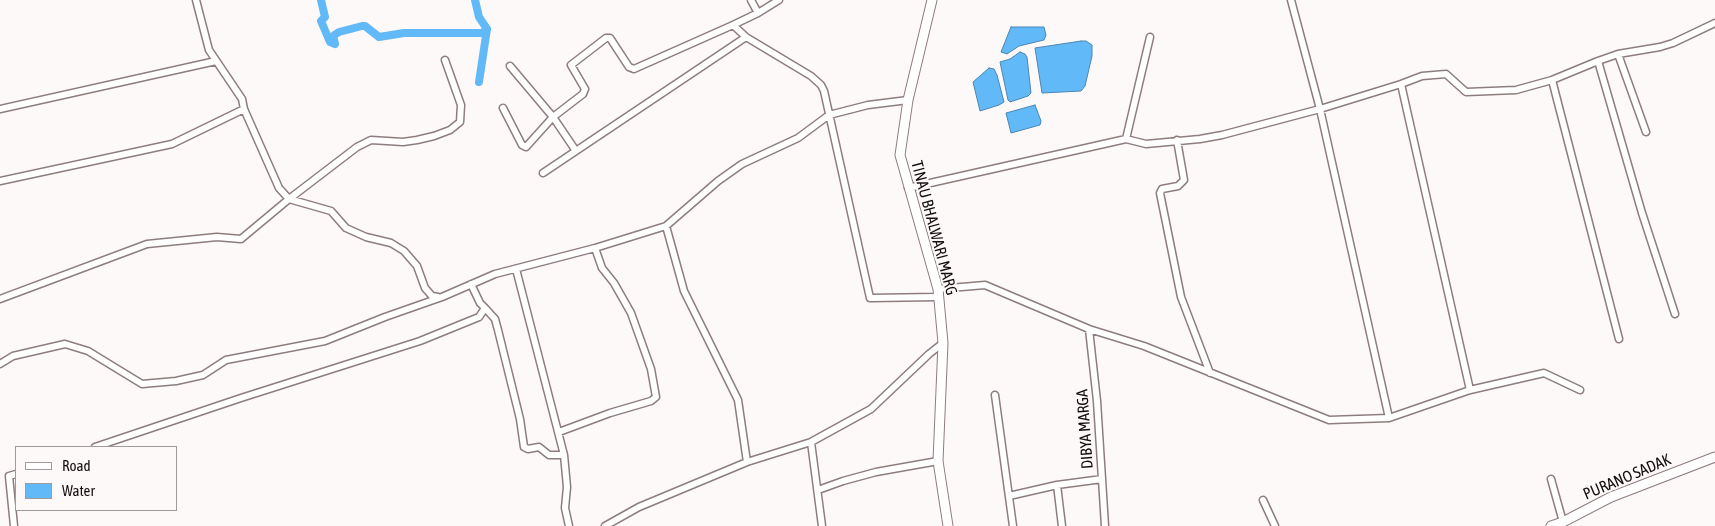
<!DOCTYPE html>
<html>
<head>
<meta charset="utf-8">
<style>
	body { margin:0 }
	#map { position:relative; width:1715px; height:526px; overflow:hidden; background:#fdf9f9; font-family:"Asap Condensed",sans-serif }
	canvas { display:block }
	.legend { position:absolute; left:15px; top:446px; width:162px; height:65px; box-sizing:border-box; background:#fdf9f9; border:1px solid #a09b9b; margin:0; padding:6px 9px; list-style:none; font-size:15px; color:#140e0f }
	.legend li { display:flex; align-items:center; gap:10px; height:25px }
	.legend b { width:25px; border:1px solid #a09b9b }
</style>
</head>
<body>
<div id="map">
<canvas width="1715" height="526"></canvas>
<ul class="legend">
<li><b style="height:6px;background:#fff"></b>Road</li>
<li><b style="height:14px;background:#62b9f8"></b>Water</li>
</ul>
</div>
<script>
const context = document.querySelector('canvas').getContext('2d');
context.lineJoin = 'round';
function fillPath(path, color) {
  context.fillStyle = color;
  context.fill(path, 'evenodd');
}
function shape(rows) {
  const path = new Path2D();
  for (const r of rows) {
    path.moveTo(r[0], r[1]);
    for (let i = 2; i < r.length; i += 2) path.lineTo(r[i], r[i + 1]);
  }
  return path;
}
function stroke(path, color, width, dash) {
  context.strokeStyle = color;
  context.lineWidth = width;
  context.lineCap = dash ? 'butt' : 'round';
  context.setLineDash(dash || []);
  context.stroke(path);
}
function label(font, color, halo, rows, align = 'center') {
  context.font = font + ' "Asap Condensed",sans-serif';
  context.lineWidth = 4;
  context.setLineDash([]);
  context.textBaseline = 'middle';
  context.strokeStyle = halo;
  context.fillStyle = color;
  for (const [text, x, y, turn = 0] of rows) {
    context.save();
    context.translate(x, y);
    context.rotate((+turn || 0) * Math.PI / 180);
    context.textAlign = isNaN(turn) ? turn : align;
    if (halo) context.strokeText(text, 0, 0);
    context.fillText(text, 0, 0);
    context.restore();
  }
}
const water = shape([
	[1011,27,1044,27,1046,35,1044,40,1019,46,1007,54,1001,52,1011,27],
	[1081,41,1086,41,1092,45,1092,56,1085,86,1081,91,1042,93,1035,48,1081,41],
	[1020,52,1025,54,1027,57,1031,93,1028,96,1010,102,1008,100,1000,62,1010,59,1020,52],
	[989,68,994,69,997,75,1004,102,999,105,980,111,973,82,989,68],
	[1035,105,1041,121,1040,125,1011,133,1006,113,1035,105]
]);
const canal = shape([
	[321,0,325,17,321,21,330,42,335,44,333,36,339,32,362,26,365,26,379,37,404,33,482,33,487,29],
	[475,0,479,17,487,29,479,82]
]);
const street = shape([
	[196,0,209,50,242,99,244,109,279,188,289,199,331,211,346,228,366,237,391,243,404,251,417,266,425,288,432,296,438,297],
	[751,0,758,13],
	[1291,0,1320,109,1389,418],
	[746,37,733,25,758,13,779,0],
	[1618,54,1646,132],
	[1598,61,1642,213,1675,314],
	[510,66,553,117,576,151],
	[1552,80,1619,339],
	[1401,84,1470,390],
	[503,108,522,145,526,147,553,117,583,94,585,89,571,65,606,38,610,38,629,67,634,69,733,25],
	[0,109,216,61],
	[1126,139,1150,37],
	[1177,140,1184,180,1178,186,1162,189,1160,193,1181,297,1210,373],
	[543,173,746,37,811,76,821,85,824,91,870,298,938,297],
	[0,181,172,144,244,109],
	[908,188,1126,139,1146,144,1200,139,1222,135,1320,109,1401,84,1422,76,1446,74,1466,92,1516,90,1552,80,1598,61,1618,54,1660,47,1673,43,1715,23],
	[666,226,684,291,738,400,747,462],
	[516,269,564,455,567,487,565,508,569,526],
	[938,289,985,285,1089,329,1144,346,1329,420,1389,418,1470,390,1544,373,1580,390],
	[0,299,147,244,217,237,241,239,289,199,357,147,371,140,403,142,417,140,434,136,450,130,460,122,461,105,445,60],
	[485,308,495,319,498,330,520,419,524,447,528,449,539,447,549,455,564,455],
	[1089,329,1097,401,1105,526],
	[0,364,13,356,65,344,88,351,142,384,176,381,203,375,226,360,325,341,385,317,442,297,495,274,595,248,666,226,718,181,742,164,798,138,829,115,868,105,908,100],
	[995,395,1013,526],
	[559,432,610,413,651,401,656,397,651,369,631,313,614,283,602,268,595,248],
	[811,442,822,526],
	[95,447,241,398,420,341,479,317,485,308,480,303,471,284],
	[1551,479,1563,522],
	[1057,485,1062,526],
	[818,490,843,481,876,472,938,461],
	[1009,496,1057,485,1102,479],
	[1263,500,1275,526],
	[14,526,9,476,16,474],
	[605,526,639,507,747,462,811,442,871,409,929,354,943,343]
]);
const secondary = shape([
	[932,0,908,100,900,155,938,289,943,343,938,461,948,526],
	[1551,526,1563,522,1611,497,1715,457]
]);
const streetNames = [
	["TINAU BHALWARI MARG",934,228,75],
	["DIBYA MARGA",1085,429,-94],
	["PURANO SADAK",1627,477,-23]
];
fillPath(water, '#62b9f8');
stroke(water, '#4b86b2', 1);
stroke(canal, '#62b9f8', 8);
stroke(street, '#8e7d7f', 9);
stroke(secondary, '#8e7d7f', 11);
stroke(street, '#fff', 6);
stroke(secondary, '#fff', 9);
label('16px', '#140e0f', '#fdf9f9', streetNames);
</script>
</body>
</html>
